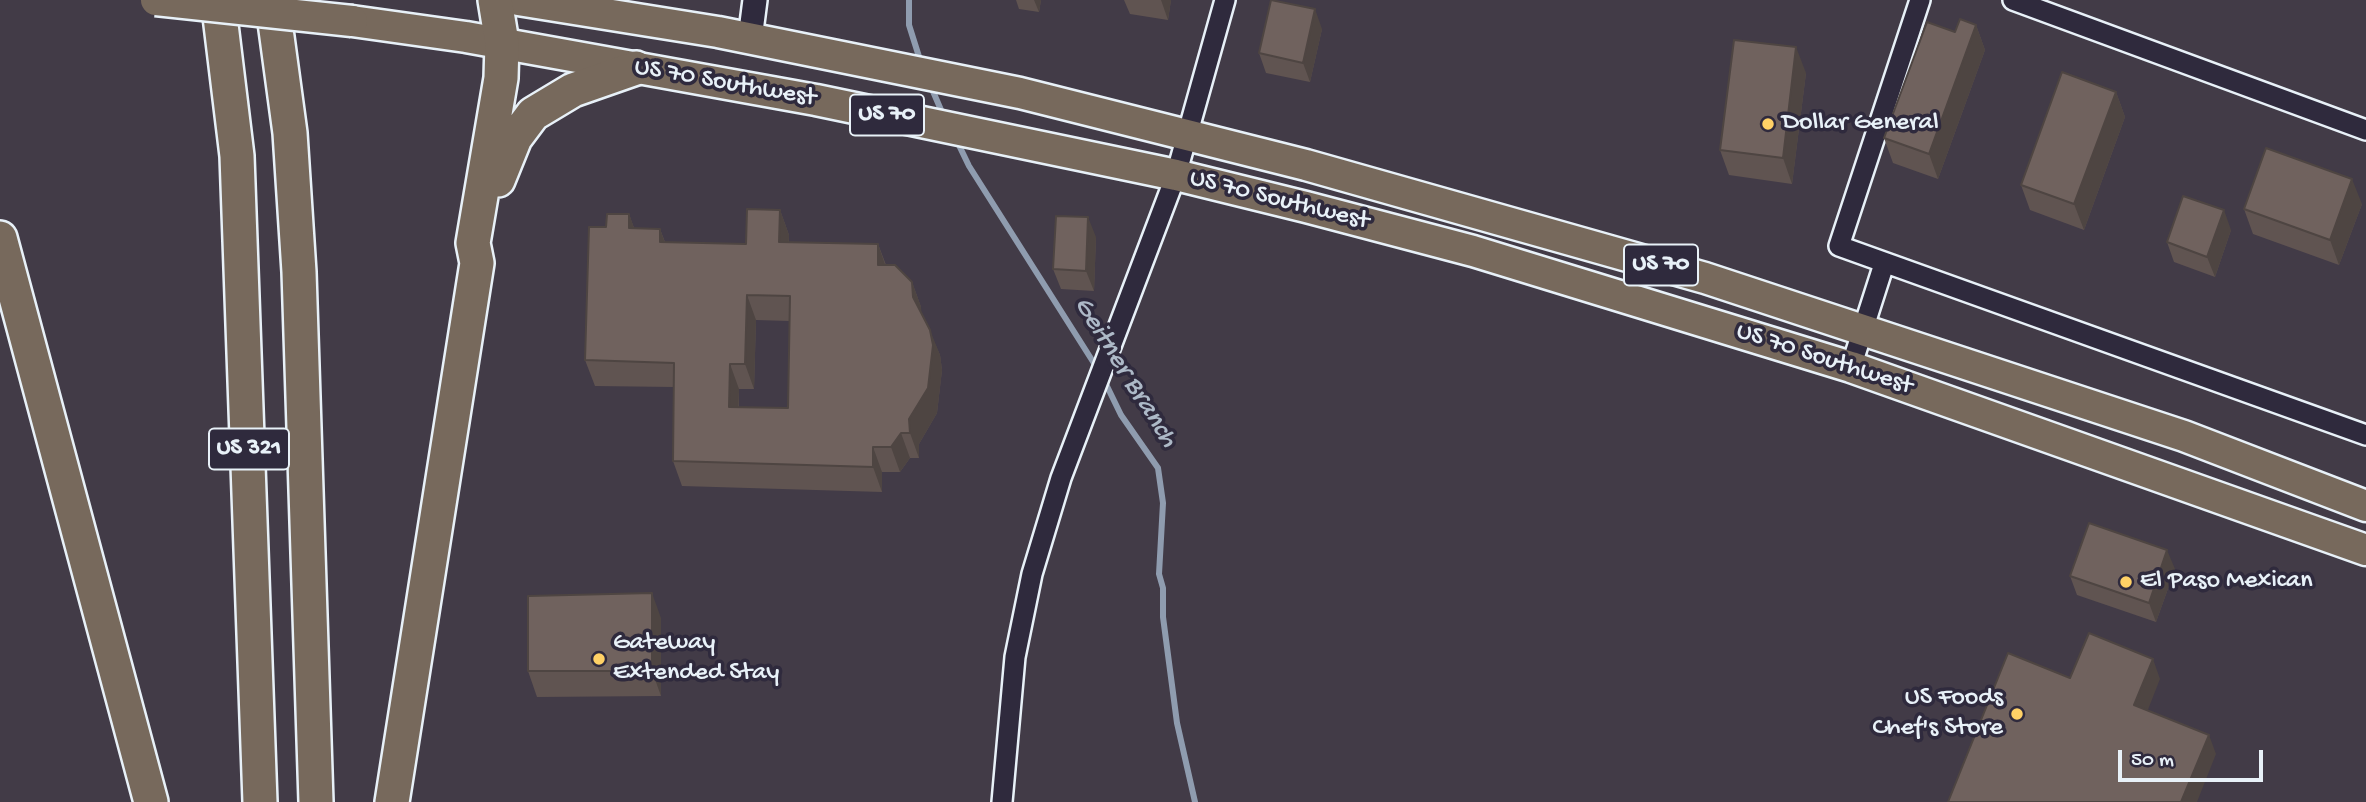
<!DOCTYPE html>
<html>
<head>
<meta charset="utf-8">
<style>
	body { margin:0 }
	#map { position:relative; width:2366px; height:802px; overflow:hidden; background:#423b47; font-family:"Gochi Hand",sans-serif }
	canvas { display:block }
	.scale { position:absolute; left:2118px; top:750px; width:145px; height:32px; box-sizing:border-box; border:4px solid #e8f1f8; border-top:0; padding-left:9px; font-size:21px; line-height:24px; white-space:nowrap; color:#e8f1f8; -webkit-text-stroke:5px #2f2a3d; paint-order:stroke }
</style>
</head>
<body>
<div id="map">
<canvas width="2366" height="802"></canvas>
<div class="scale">50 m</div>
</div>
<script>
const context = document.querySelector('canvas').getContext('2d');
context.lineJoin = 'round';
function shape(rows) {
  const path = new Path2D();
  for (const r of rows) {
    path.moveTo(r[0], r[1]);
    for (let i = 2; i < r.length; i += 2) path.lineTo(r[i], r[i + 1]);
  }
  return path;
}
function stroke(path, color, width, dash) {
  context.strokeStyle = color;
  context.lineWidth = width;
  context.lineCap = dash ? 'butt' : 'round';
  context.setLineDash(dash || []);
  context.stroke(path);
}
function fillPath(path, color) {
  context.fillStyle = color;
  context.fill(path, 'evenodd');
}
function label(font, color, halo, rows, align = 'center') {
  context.font = font + ' "Gochi Hand",sans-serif';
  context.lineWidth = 7;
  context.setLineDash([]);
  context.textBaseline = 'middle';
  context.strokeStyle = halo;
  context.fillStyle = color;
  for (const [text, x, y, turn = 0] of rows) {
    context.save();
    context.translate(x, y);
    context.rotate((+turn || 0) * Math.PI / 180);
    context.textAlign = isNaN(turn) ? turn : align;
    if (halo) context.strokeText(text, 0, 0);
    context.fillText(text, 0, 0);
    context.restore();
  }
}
const stream = shape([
	[909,0,909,25,921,63],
	[929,82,944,117],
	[956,139,969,166,1097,368],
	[1104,380,1121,415,1158,468,1163,503,1159,574,1163,588,1163,617,1177,723,1195,802]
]);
const minor = shape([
	[1920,0,1839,246,2366,435],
	[2013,0,2366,130],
	[1851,367,1884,264],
	[1002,802,1015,657,1032,574,1061,478,1176,175,1225,0]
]);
const tertiary = shape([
	[750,39,755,0]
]);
const primary = shape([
	[518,0,718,32,1020,93,1306,165,1705,278,2184,436,2366,506],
	[352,21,466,37,816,100,1176,175,1306,207,1473,251,1851,367,2366,550]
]);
const motorway = shape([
	[218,0,237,156,260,802],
	[272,0,290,133,299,272,316,802],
	[498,180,515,138,533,114,573,90,636,68],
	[0,238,151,802],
	[392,802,477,263,473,243,501,78,502,43,495,0]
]);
const primaryBridge = shape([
	[156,0,352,21]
]);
const wall = shape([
	[1016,0,1041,0,1039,12,1019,9],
	[1124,0,1171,0,1168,20,1130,14],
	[1976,25,1985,50,1938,179,1893,163,1884,138,1955,32],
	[1322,29,1310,82,1266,73,1259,53],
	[1806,73,1792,184,1729,175,1720,150],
	[2116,92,2125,117,2084,230,2030,210,2021,185],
	[2362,204,2339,265,2253,234,2244,209],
	[780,210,789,235,789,242,878,244,886,265,912,282,921,307,921,312,940,355,942,370,937,413,919,444,919,458,910,458,900,472,882,472,882,492,682,486,673,461,674,387,595,386,585,360,606,227,629,214,634,228,660,229,665,242,746,244],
	[756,320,790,321,788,408,739,407,739,389,754,389],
	[2231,230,2215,277,2174,262,2167,242],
	[1096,237,1094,291,1061,289,1053,269],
	[2175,569,2156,622,2077,595,2070,576],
	[661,618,661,696,537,697,528,671]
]);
const shadedWall = shape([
	[1034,0,1041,0,1039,12],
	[1161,0,1171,0,1168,20],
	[1315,9,1322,29,1310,82,1303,63],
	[1976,25,1985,50,1938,179,1929,154],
	[1796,47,1806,73,1792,184,1783,158],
	[2116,92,2125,117,2084,230,2074,204],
	[2352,179,2362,204,2339,265,2330,240],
	[780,210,789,235,788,267,779,242],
	[2224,210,2231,230,2215,277,2207,257],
	[629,214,638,239,629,228],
	[1088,217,1096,237,1094,291,1086,271],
	[660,229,669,254,660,242],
	[878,244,887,270,878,265],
	[912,282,921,307,922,322,913,297],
	[747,295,756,320,754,389,745,364],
	[930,330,940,355,942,370,937,413,919,444,919,458,910,433,909,419],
	[730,364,739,389,738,432,729,407],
	[901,433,910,458,900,472,891,447],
	[873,447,882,472,882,492,873,467],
	[2167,550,2175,569,2156,622,2149,603],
	[652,593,661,618,661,696,652,671],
	[2153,659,2160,679,2142,725,2134,705],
	[2209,735,2216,754,2197,802,2181,802]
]);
const building = shape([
	[1271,0,1315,9,1303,63,1259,53,1271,0],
	[1960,19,1976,25,1929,154,1884,138,1927,22,1955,32,1960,19],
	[1734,40,1796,47,1783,158,1720,150,1734,40],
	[2062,72,2116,92,2074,204,2021,185,2062,72],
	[2266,148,2352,179,2330,240,2244,209,2266,148],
	[2183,196,2224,210,2207,257,2167,242,2183,196],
	[747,209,780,210,779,242,878,244,878,265,895,265,912,282,913,297,930,330,933,345,928,388,909,419,910,433,901,433,891,447,873,447,873,467,673,461,674,363,585,360,589,227,606,227,607,214,629,214,629,228,660,229,660,242,746,244,747,209],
	[747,295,790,296,788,408,729,407,730,364,745,364,747,295],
	[1056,216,1088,217,1086,271,1053,269,1056,216],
	[2089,523,2167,550,2149,603,2070,576,2089,523],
	[652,593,652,671,528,671,528,596,652,593],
	[2089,633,2153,659,2134,705,2209,735,2181,802,1948,802,2008,653,2070,678,2089,633]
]);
const markers = [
	[1768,124,7,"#ffd166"],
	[2126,582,7,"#ffd166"],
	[599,659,7,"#ffd166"],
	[2017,714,7,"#ffd166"]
];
const shields = [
	[887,115,74],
	[1661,265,74],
	[249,449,80]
];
const shieldNames = [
	["US 70",887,115],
	["US 70",1661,265],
	["US 321",249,449]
];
const streetNames = [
	["US 70 Southwest",725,84,10],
	["US 70 Southwest",1279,201,14],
	["US 70 Southwest",1824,360,18]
];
const poiNames = [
	["Dollar General",1782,124],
	["El Paso Mexican",2140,582],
	["Gateway",613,644],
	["Extended Stay",613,674],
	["US Foods",2003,699,"right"],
	["Chef's Store",2003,729,"right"]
];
const waterNames = [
	["Geitner Branch",1124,373,58]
];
stroke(stream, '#8f9caf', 6);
stroke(minor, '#e8f1f8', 24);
stroke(tertiary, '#e8f1f8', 28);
stroke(primary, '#e8f1f8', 35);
stroke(motorway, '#e8f1f8', 38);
stroke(minor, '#2f2a3d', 19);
stroke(tertiary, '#2f2a3d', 23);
stroke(primary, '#77695c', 30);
stroke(motorway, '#77695c', 33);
stroke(primaryBridge, '#e8f1f8', 35, []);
stroke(primaryBridge, '#77695c', 30);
fillPath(wall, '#605451');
fillPath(shadedWall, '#4e4542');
fillPath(building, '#70625e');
stroke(building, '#4e4542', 2);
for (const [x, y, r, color] of markers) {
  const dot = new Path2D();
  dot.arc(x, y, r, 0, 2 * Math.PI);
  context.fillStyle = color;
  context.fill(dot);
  stroke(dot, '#2f2a3d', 2.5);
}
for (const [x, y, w] of shields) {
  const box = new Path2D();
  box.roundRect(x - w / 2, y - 20.5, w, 41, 5);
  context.fillStyle = '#2f2a3d';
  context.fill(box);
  stroke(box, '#e8f1f8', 2);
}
label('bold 24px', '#e8f1f8', null, shieldNames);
label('26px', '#e8f1f8', '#2f2a3d', streetNames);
label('26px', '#e8f1f8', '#2f2a3d', poiNames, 'left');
label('italic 28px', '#adb9c7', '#2f2a3d', waterNames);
</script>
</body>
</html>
